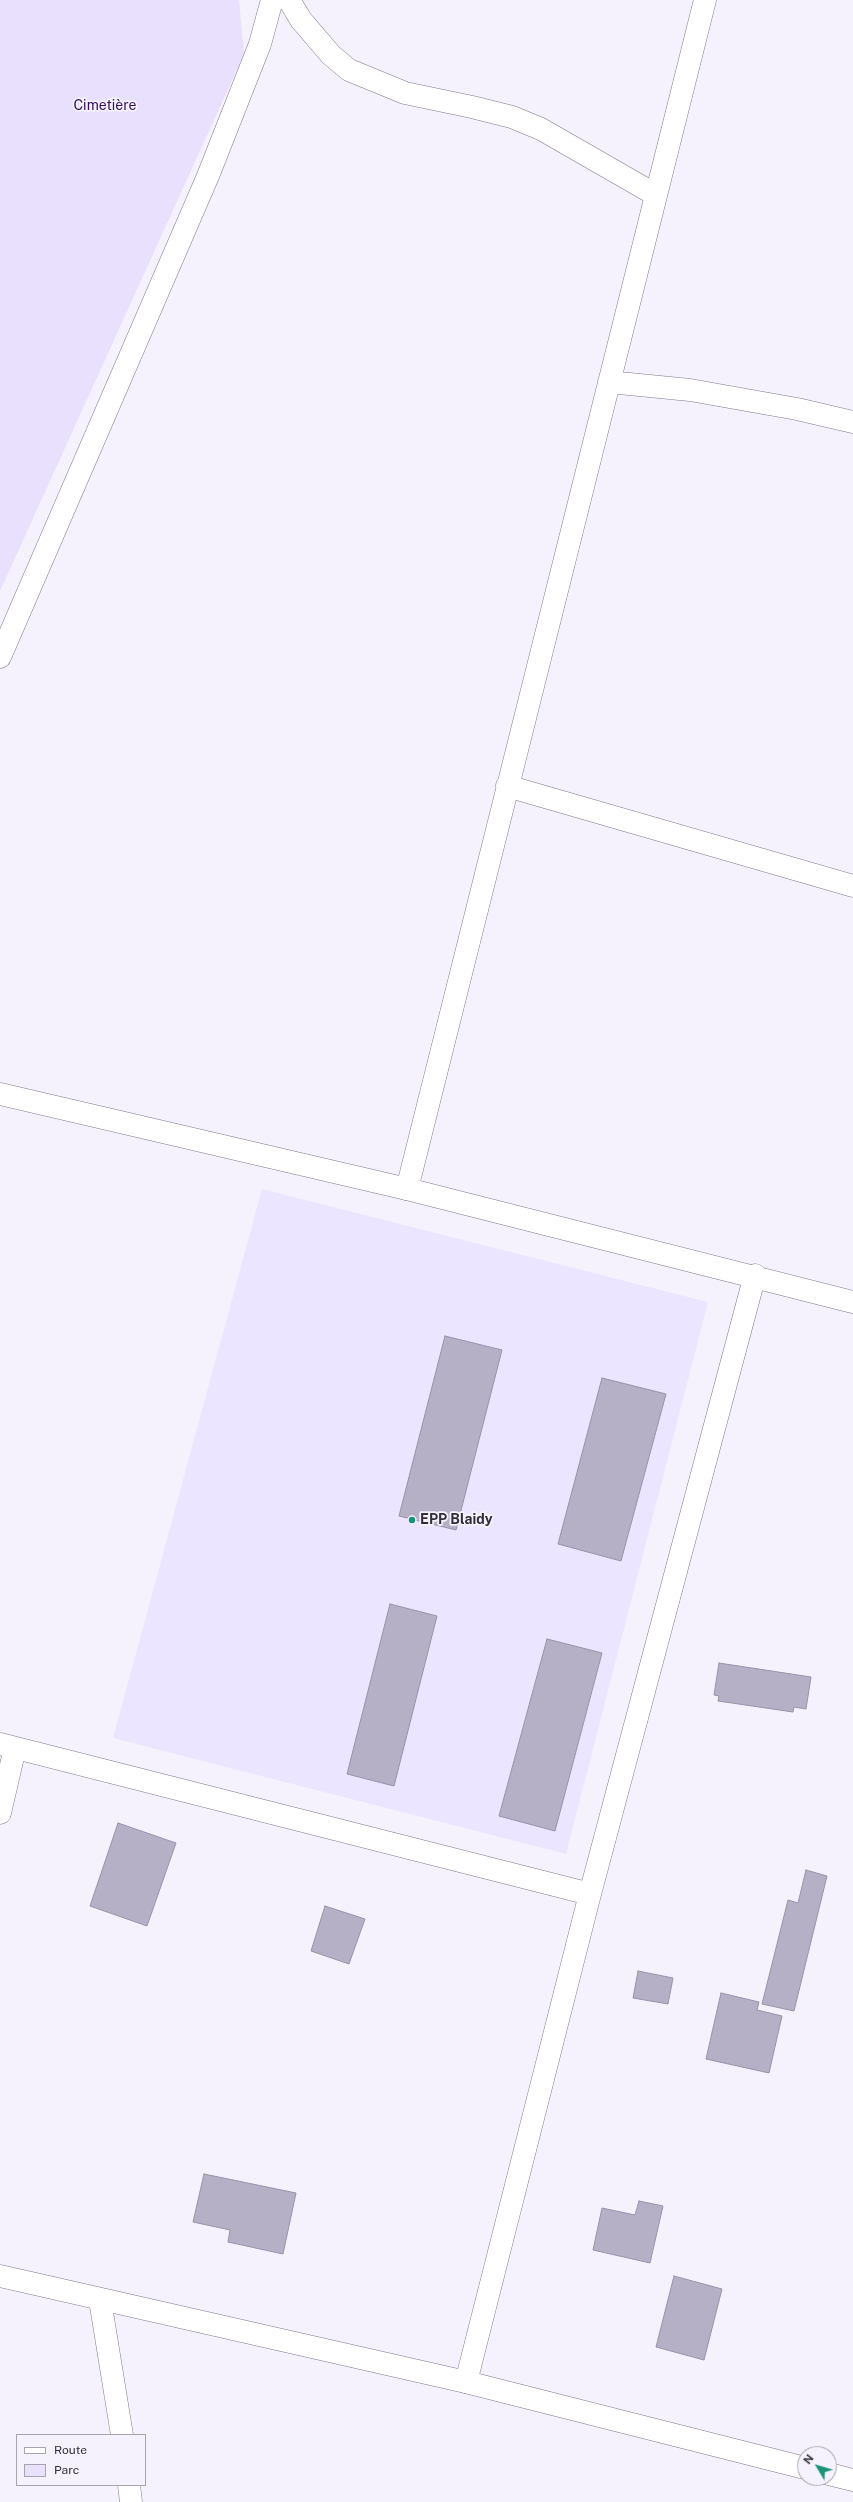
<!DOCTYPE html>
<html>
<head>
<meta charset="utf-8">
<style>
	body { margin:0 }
	#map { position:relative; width:853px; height:2502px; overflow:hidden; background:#f5f2fd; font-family:"Public Sans",sans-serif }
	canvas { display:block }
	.legend { position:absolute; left:16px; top:2434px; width:130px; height:52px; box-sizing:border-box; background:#f5f2fd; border:1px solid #a7a4ae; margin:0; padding:5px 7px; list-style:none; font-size:12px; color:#312e38 }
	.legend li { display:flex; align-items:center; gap:8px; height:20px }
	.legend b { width:20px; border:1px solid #a7a4ae }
	.north { position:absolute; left:797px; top:2446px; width:40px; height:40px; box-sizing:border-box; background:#f5f2fd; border:1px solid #a7a4ae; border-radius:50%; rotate:308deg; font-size:11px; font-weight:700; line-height:16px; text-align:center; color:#312e38 }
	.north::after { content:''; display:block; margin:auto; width:14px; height:18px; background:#1b9378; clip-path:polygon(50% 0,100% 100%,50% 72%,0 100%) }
</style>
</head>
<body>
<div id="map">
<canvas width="853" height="2502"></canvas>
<ul class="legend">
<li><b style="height:5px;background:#fff"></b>Route</li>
<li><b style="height:11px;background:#e8e0fc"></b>Parc</li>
</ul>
<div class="north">N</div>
</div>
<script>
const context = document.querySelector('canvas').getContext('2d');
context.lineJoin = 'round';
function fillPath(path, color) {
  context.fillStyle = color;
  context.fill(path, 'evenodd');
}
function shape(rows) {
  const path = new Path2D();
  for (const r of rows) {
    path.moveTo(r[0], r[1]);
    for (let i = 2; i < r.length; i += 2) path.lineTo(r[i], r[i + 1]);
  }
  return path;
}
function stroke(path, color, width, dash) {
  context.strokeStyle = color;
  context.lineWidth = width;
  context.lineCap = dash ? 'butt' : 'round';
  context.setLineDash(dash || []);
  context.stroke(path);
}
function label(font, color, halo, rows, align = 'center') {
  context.font = font + ' "Public Sans",sans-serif';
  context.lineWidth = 3.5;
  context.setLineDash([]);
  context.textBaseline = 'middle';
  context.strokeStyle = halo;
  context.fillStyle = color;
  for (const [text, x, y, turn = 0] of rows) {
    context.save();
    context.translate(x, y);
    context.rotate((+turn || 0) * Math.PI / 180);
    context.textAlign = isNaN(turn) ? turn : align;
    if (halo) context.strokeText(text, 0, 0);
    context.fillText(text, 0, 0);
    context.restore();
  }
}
const built = shape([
	[262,1189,708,1302,566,1854,113,1738]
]);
const green = shape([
	[0,0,239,0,244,54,0,591]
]);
const building = shape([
	[445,1336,502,1350,456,1530,399,1516,445,1336],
	[602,1378,666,1394,621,1561,558,1544,602,1378],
	[390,1604,437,1616,394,1786,347,1774,390,1604],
	[547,1639,602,1653,555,1831,499,1816,547,1639],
	[719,1663,811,1677,806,1709,794,1707,793,1712,718,1701,719,1696,714,1695,719,1663],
	[118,1823,176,1843,147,1926,90,1906,118,1823],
	[806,1870,827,1876,794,2011,762,2004,788,1900,798,1903,806,1870],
	[325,1906,365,1919,349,1964,311,1951,325,1906],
	[638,1971,673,1978,668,2004,633,1998,638,1971],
	[721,1993,759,2002,757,2010,782,2016,769,2073,706,2059,721,1993],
	[204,2174,296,2193,283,2254,228,2242,230,2230,193,2222,204,2174],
	[639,2201,663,2206,650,2263,593,2250,602,2208,635,2215,639,2201],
	[674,2276,722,2289,704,2360,656,2347,674,2276]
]);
const minor = shape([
	[289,0,301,20,331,55,349,70,405,93,472,107,512,117,541,129,656,195],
	[609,382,690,390,797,409,853,422],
	[0,657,208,176,260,44,272,0],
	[507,786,853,886],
	[407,1189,705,0],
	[0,1744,590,1894],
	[0,1813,15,1748],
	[100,2300,122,2435],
	[466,2382,590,1894,755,1275],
	[129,2485,131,2502]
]);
const tertiary = shape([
	[0,1094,407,1189,853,1302],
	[0,2276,466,2382,805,2468],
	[829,2474,853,2480]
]);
const markers = [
	[412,1520,4,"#1b9378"]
];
const parkNames = [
	["Cimetière",105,106]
];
const poiNames = [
	["EPP Blaidy",420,1520]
];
fillPath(built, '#ece5ff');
fillPath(green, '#e8e0fc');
fillPath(building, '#b6b0c7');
stroke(building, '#9992aa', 1);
stroke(minor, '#7f788f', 23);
stroke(tertiary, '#7f788f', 23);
stroke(minor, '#fff', 22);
stroke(tertiary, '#fff', 22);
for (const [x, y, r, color] of markers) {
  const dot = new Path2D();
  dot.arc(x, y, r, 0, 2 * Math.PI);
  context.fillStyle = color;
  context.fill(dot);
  stroke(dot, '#f5f2fd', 1.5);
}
label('14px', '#340f5f', '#f5f2fd', parkNames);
label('bold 14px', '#312e38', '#f5f2fd', poiNames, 'left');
</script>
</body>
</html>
